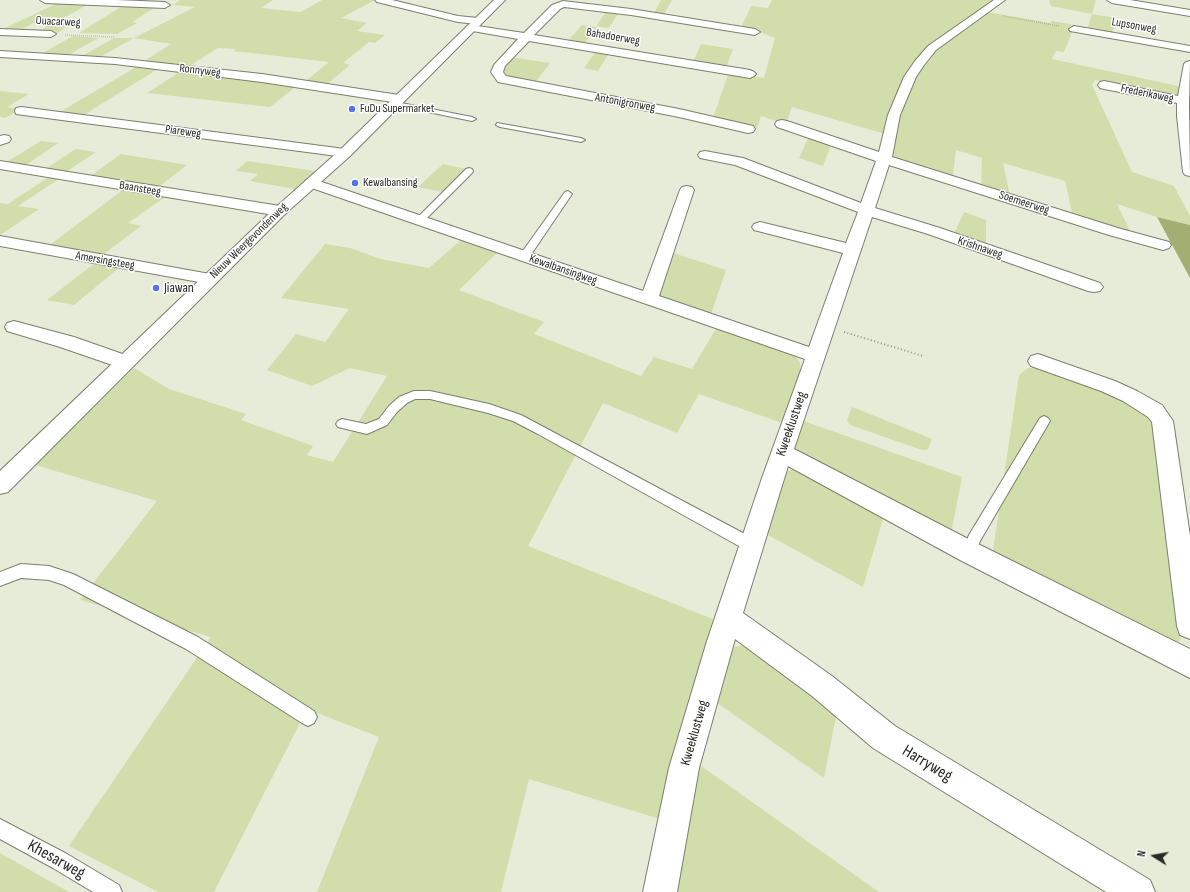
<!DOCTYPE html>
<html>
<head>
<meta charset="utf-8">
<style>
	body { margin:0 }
	#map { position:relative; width:1190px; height:892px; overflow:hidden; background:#e7ecd9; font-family:"Sofia Sans Condensed",sans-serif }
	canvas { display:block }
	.north { position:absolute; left:1134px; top:836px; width:40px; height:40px; -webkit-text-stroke:3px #fff; paint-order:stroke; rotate:281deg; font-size:11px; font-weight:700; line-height:16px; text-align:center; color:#282a23 }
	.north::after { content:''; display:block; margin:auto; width:14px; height:18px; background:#282a23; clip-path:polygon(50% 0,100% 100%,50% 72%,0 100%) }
</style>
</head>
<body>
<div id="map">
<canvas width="1190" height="892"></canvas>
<div class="north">N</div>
</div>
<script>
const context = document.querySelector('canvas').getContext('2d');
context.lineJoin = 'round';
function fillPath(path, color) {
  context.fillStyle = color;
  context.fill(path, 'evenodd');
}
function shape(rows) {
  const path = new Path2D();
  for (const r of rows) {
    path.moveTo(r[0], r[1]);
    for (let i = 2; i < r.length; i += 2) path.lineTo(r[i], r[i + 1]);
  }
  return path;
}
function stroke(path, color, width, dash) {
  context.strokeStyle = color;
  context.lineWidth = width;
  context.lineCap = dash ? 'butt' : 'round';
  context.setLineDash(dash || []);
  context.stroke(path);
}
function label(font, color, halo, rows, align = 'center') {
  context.font = font + ' "Sofia Sans Condensed",sans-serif';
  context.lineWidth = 3;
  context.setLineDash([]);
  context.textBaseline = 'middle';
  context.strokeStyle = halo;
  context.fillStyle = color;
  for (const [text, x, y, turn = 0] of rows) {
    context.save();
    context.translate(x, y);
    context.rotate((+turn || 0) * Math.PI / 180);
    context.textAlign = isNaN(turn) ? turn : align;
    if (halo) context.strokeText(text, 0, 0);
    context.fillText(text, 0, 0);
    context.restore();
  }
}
const green = shape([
	[180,0,273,0,261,8,301,12,322,0,375,0,341,18,367,23,357,31,385,35,375,43,369,42,343,63,350,65,325,86,303,83,329,62,234,51,235,49,218,48,186,68,141,63,171,44,134,38,98,58,80,57,114,38,134,38,195,7,173,5],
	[661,0,672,0,663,16,653,15],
	[772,0,994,0,949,31,917,58,906,76,885,134,792,107,786,124,761,116,757,129,713,118,729,72,764,78,775,38,757,31,741,28,751,6,768,8],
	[1049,0,1096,0,1092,14,1051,6],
	[60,2,91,3,63,18,80,19,57,33,38,32,61,18,44,17,19,31,1,30],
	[124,5,157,6,132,22,137,23,117,34,79,33],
	[607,10,619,12,609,28,596,26],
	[987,12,1050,23,1052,21,1075,25,1064,52,1056,51,1052,59,1183,87,1181,98,1095,80,1092,85,1132,172,1174,186,1190,216,1190,225,1157,217,1117,204,1131,233,1073,217,1065,181,1003,163,1010,196,981,187,982,158,956,150,953,176,950,177,892,160,895,128,915,75,939,45],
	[1092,14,1116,18,1112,35,1087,30],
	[582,25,597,27,584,44,568,41],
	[73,36,98,38,67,56,41,54],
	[701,44,733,49,726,68,693,62],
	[597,50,610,52,598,71,584,68],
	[510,57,550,63,534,84,512,80,502,74,503,67],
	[138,66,158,69,82,116,58,113],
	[183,70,298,85,270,107,147,93],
	[0,91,29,94,7,107,21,109,5,118,0,117],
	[809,136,832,143,823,166,799,158],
	[41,141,58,143,23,167,5,163],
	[76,149,96,152,66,172,45,169],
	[121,154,187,165,156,189,89,177],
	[247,161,315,171,295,189,250,181,258,174,236,171],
	[443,164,466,169,442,192,418,187],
	[52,175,62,177,18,206,39,209,0,235,0,203,8,204],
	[124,189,167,196,128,223,141,226,100,257,47,247],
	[964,212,986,220,986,248,953,236],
	[461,240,498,252,459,290,544,322,534,334,641,376,654,357,692,369,717,327,794,355,800,362,800,379,785,424,699,394,677,433,603,403,528,546,718,621,663,820,529,779,501,892,317,892,379,737,307,709,214,892,158,892,69,846,211,637,80,600,157,501,35,465,134,368,169,389,246,414,241,420,313,446,307,455,333,462,387,376,350,368,312,386,267,370,296,334,325,342,349,309,281,298,325,244,350,248,381,259,429,268],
	[670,252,726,270,710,317,657,300],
	[95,263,120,267,74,305,47,300],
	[1040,367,1115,394,1152,417,1181,632,1180,640,1172,646,992,557,1019,375,1028,368],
	[852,407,932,439,928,449,924,450,919,449,853,426,849,424,847,420],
	[801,420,962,477,951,534,795,450,793,443],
	[790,470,799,470,885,512,863,587,768,535,774,503,784,473],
	[749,644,837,711,824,778,713,700,728,651,735,647],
	[697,763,879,892,672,892],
	[0,853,69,892,0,892]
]);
const forest = shape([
	[1157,217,1190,225,1190,278]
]);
const pathFar1 = shape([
	[1003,16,1059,26],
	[65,35,114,37]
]);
const path = shape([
	[844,332,923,356]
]);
const service = shape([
	[391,101,472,117,476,119,472,121,394,105,390,103,391,101],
	[497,123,581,138,585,140,581,142,500,127,496,125,497,123],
	[469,168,472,169,473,171,472,173,422,223,416,223,414,221,466,169,469,168],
	[568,191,572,194,528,259,520,259,519,257,520,255,565,192,568,191],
	[414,391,430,391,489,404,521,415,756,540,758,545,756,550,751,551,746,550,538,434,513,421,488,413,430,399,415,399,407,403,397,412,387,425,367,434,338,427,336,424,338,421,342,419,366,424,379,419,389,406,399,397,414,391],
	[1044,416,1048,418,1050,421,980,541,974,557,969,558,964,557,962,552,969,535,1040,418,1044,416],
	[21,564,49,566,73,574,198,637,314,711,317,717,314,723,308,726,302,723,186,649,64,585,49,580,21,578,0,586,0,572,21,564],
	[0,819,67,854,119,885,122,892,93,892,53,868,0,839,0,819]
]);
const minor = shape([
	[40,0,116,0,165,2,170,5,165,8,45,3,40,0],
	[375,0,392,0,458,16,478,18,483,21,478,24,458,22,377,2,375,0],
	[994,0,1005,0,936,50,924,65,916,77,900,115,892,157,1121,229,1169,242,1171,245,1169,248,1163,250,1109,235,889,165,875,208,940,228,1100,283,1103,287,1100,291,1094,292,1088,291,928,234,872,217,794,449,978,544,1190,649,1190,678,960,560,788,466,743,613,832,676,895,726,1150,880,1155,892,1106,892,873,748,812,696,735,639,699,768,677,892,643,892,669,768,707,641,762,478,805,359,306,186,304,183,306,180,311,179,316,180,643,291,680,190,682,187,687,186,692,187,694,190,659,296,809,347,843,253,754,230,752,227,754,224,760,222,846,243,858,212,735,165,700,158,698,155,700,152,705,151,743,158,861,203,876,161,777,127,775,124,777,121,782,120,787,121,879,152,888,115,904,77,915,61,928,46,994,0],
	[1107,0,1130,0,1190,10,1190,16,1112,3,1107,0],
	[563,1,631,9,755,29,760,32,755,35,631,15,564,7,560,9,534,35,750,70,754,72,756,74,754,76,750,78,529,41,505,66,503,72,506,76,679,109,753,126,755,129,753,132,748,133,679,117,498,82,491,72,494,65,518,39,467,30,466,28,467,26,471,25,524,33,552,5,563,1],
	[1074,26,1190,46,1190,52,1070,31,1069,29,1074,26],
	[0,29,51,31,56,34,51,37,0,35,0,29],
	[0,51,115,58,197,67,262,74,399,95,403,96,405,99,403,102,399,103,262,82,115,64,0,57,0,51],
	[1190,61,1189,106,1190,176,1185,175,1183,172,1177,116,1177,103,1104,89,1100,88,1098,85,1100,82,1104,81,1178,96,1184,64,1186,62,1190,61],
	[21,107,345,149,350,150,352,153,350,156,345,157,16,114,15,111,16,108,21,107],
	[4,135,9,136,11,139,9,142,0,145,0,136,4,135],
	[0,161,280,206,285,208,288,211,285,214,280,216,0,169,0,161],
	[0,236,210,274,216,275,219,279,216,283,210,284,0,246,0,236],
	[14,321,74,337,131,357,134,362,131,367,124,369,60,347,7,331,5,327,7,323,14,321],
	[1038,354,1115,381,1137,391,1162,405,1173,421,1190,536,1190,639,1180,635,1177,626,1152,422,1148,417,1123,401,1101,391,1031,366,1028,361,1031,356,1038,354]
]);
const tertiary = shape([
	[494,0,505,0,350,156,285,214,8,492,0,494,0,471,275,208,340,150,494,0]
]);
const markers = [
	[352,109,4,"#5474e9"],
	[355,183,4,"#5474e9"],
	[156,288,4,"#5474e9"]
];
const farStreetnames = [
	["Ouacarweg",58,22,3],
	["Lupsonweg",1134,26,10],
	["Bahadoerweg",613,37,10],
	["Ronnyweg",200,71,7],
	["Frederikaweg",1147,94,12],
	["Antonigronweg",625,103,10],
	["Piareweg",183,132,8],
	["Baansteeg",140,189,10],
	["Soemeerweg",1024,203,18],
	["Nieuw Weergevondenweg",249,241,-44],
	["Krishnaweg",980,248,19],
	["Amersingsteeg",105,261,10],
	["Kewalbansingweg",563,270,19]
];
const farPoinames = [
	["FuDu Supermarket",360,109],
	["Kewalbansing",363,183]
];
const poiNames = [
	["Jiawan",164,288]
];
const streetNames = [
	["Kweeklustweg",792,424,-71],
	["Kweeklustweg",695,733,-74]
];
const nearStreetnames = [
	["Harryweg",927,764,31],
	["Khesarweg",56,860,29]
];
fillPath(green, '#d1ddaa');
fillPath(forest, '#a1af72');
stroke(service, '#7b7f6e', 2);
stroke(minor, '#7b7f6e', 2);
stroke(tertiary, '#7b7f6e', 2);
stroke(pathFar1, '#929688', 1.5, [0.5, 1.5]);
stroke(path, '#929688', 2, [1, 2.5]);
fillPath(service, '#fff');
fillPath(minor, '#fff');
fillPath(tertiary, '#fff');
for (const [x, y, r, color] of markers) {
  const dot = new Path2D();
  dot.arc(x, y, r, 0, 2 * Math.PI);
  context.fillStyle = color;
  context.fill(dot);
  stroke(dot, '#fff', 1.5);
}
label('12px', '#282a23', '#fff', farStreetnames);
label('12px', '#282a23', '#fff', farPoinames, 'left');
label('14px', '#282a23', '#fff', poiNames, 'left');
label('14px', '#282a23', '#fff', streetNames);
label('17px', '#282a23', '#fff', nearStreetnames);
</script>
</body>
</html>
